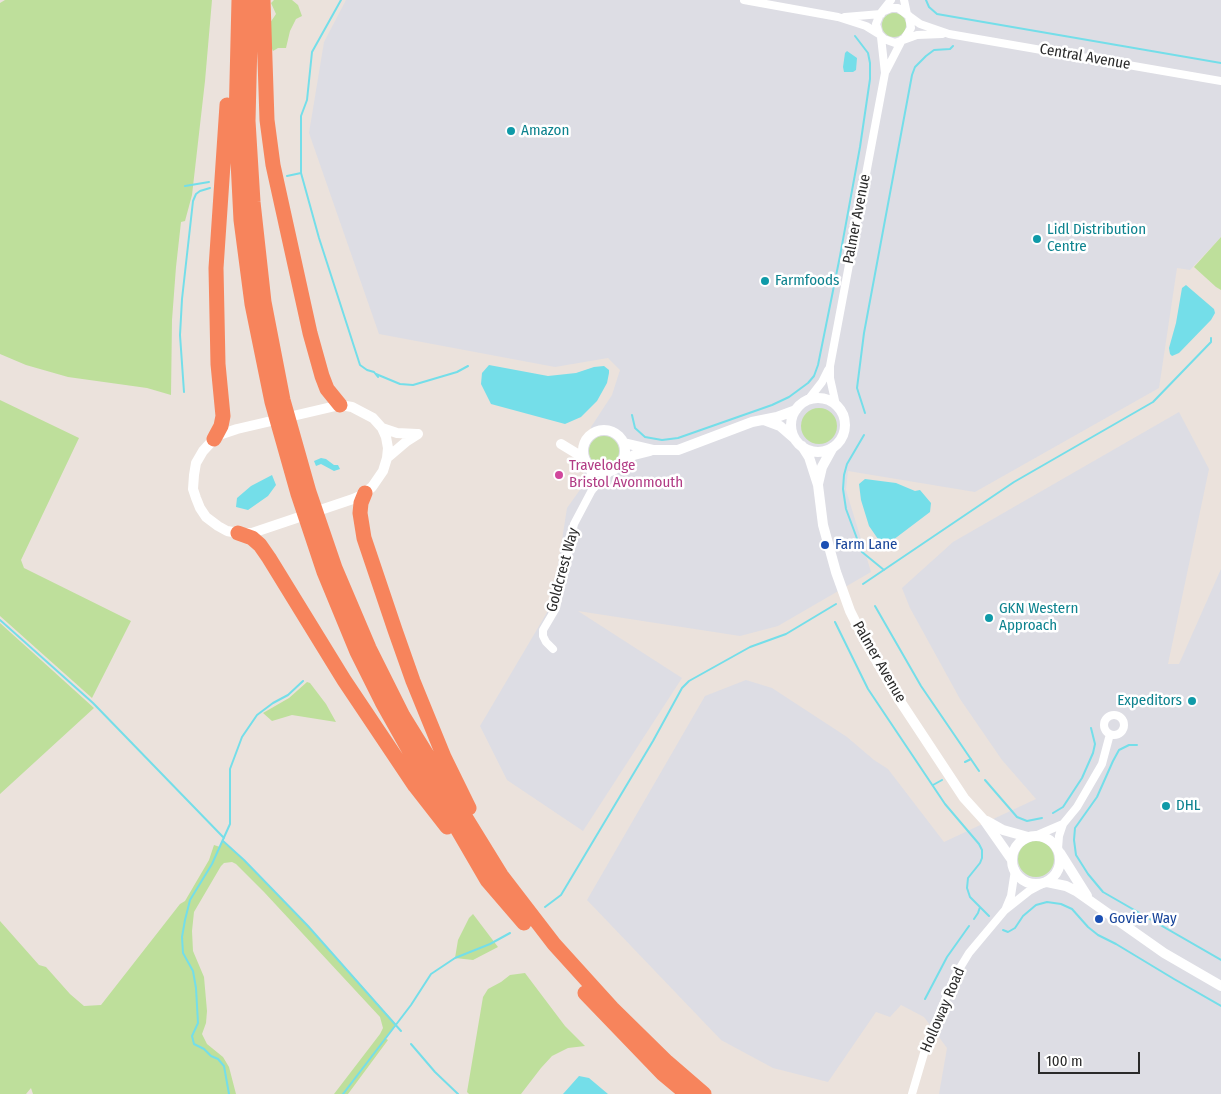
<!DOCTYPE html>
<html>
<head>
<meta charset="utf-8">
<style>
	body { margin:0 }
	#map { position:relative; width:1221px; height:1094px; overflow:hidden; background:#ebe2dc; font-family:"Fira Sans Condensed",sans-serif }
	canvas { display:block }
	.scale { position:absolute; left:1038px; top:1052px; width:102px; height:22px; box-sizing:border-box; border:2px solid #2a2a2a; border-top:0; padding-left:6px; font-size:15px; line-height:18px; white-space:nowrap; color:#2a2a2a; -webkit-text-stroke:4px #fff; paint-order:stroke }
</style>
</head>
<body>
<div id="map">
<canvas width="1221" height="1094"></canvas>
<div class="scale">100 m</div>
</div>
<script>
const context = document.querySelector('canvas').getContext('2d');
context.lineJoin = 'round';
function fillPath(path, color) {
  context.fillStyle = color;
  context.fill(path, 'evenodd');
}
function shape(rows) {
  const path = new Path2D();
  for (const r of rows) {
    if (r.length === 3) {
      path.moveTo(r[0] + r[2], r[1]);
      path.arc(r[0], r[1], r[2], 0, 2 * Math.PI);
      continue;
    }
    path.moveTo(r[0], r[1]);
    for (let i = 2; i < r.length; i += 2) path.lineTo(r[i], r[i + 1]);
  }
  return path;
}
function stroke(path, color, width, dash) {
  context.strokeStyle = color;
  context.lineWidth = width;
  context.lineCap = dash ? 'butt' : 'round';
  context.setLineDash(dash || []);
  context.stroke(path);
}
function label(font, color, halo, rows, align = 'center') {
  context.font = font + ' "Fira Sans Condensed",sans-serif';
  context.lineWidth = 5;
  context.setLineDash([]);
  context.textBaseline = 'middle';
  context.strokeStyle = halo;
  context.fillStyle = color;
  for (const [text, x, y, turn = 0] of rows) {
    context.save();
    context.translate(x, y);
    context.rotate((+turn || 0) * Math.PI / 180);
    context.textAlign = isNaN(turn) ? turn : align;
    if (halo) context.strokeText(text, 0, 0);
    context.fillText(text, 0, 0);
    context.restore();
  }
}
const industrial = shape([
	[346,0,1221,0,1221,237,1190,270,1177,268,1159,388,975,492,848,471,846,490,871,572,778,626,740,636,578,611,682,678,583,831,507,780,480,726,552,604,567,508,582,487,591,427,612,395,620,370,608,358,555,367,379,334,309,133,324,42],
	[1179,412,1209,469,1168,664,1179,664,1221,569,1221,1094,939,1094,947,1048,924,1017,901,1005,890,1017,876,1012,828,1082,773,1068,721,1040,587,900,705,696,746,680,772,688,847,737,874,760,888,769,944,842,1036,799,1002,760,960,699,910,608,902,588,953,542]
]);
const green = shape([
	[5,0,212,0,205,81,192,195,185,221,181,222,176,267,172,320,171,395,147,388,68,377,26,365,0,354,0,3],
	[274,0,292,0,298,5,302,16,296,19,290,31,286,48,278,48,273,51,270,44,268,26,276,14,271,3],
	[894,25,12],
	[1221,237,1221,290,1216,287,1194,267],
	[0,400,79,438,21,560,24,568,131,621,92,698,0,616],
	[819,426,18],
	[604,451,15],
	[0,623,94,708,0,794],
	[307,682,310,683,326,704,336,722,292,715,272,721,263,713,289,698],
	[222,841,244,860,308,926,396,1024,385,1038,388,1040,348,1094,334,1094,380,1034,383,1028,380,1017,264,892,236,864,232,862,224,863,221,866,194,912,192,931,193,951,204,977,207,1011,206,1023,202,1034,207,1044,223,1057,229,1067,236,1094,33,1094,31,1088,26,1094,0,1094,0,921,39,965,46,967,70,994,84,1006,101,1005,180,904,185,901,209,860,214,845,220,847],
	[1036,859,18],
	[473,914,498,947,473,960,455,958,458,940,469,918],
	[525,973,565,1026,585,1046,568,1048,552,1056,541,1068,521,1094,469,1094,467,1092,483,997,488,989,501,982,510,975]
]);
const water = shape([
	[847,51,857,58,856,70,853,72,844,72,843,67,845,53],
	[1186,285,1214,309,1215,313,1211,320,1179,353,1172,356,1170,354,1169,348,1176,323,1182,288],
	[489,365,548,376,576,373,594,367,604,366,609,370,609,373,607,383,597,401,581,417,565,424,491,404,481,384,482,373],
	[321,458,326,459,334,465,338,465,340,469,334,471,321,464,316,466,314,461],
	[272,475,276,485,268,496,248,510,236,507,237,498,251,486],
	[865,479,896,483,915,491,920,490,931,503,930,512,889,543,883,543,878,539,869,526,861,500,859,484],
	[579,1076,589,1078,608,1094,563,1094]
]);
const stream = shape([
	[341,0,312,52,307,100,301,116,301,173,319,238,360,365,367,370,374,372,378,377],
	[926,0,929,7,937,14,1221,63],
	[287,176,301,173],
	[185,186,209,182],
	[376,374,400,384,413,385,457,372,468,366],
	[184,392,180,335,182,299,193,201,196,194,200,191,210,188],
	[865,413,857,388,864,333,912,75,915,67,926,56,934,50,950,49,953,46],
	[632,415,635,428,645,437,662,440,678,438,772,405,789,397,808,383,814,376,818,365,840,256,860,147,870,79,870,63,868,53,855,36],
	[864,435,847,464,844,475,843,489,846,509,862,552,884,570],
	[863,584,1014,482,1153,402,1211,342,1211,338],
	[875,606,921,686,979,771],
	[0,620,93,703,224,838],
	[835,622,868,689,945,804,979,844,982,850,982,858,980,863,968,878,967,888,970,897,989,916],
	[1137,745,1129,745,1119,750,1113,761,1097,797,1075,828,1074,840,1076,855,1088,874,1103,892,1221,960],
	[965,762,971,759],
	[985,780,1017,817,1027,821,1042,818],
	[933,785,942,780],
	[1053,813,1063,807,1082,778,1093,753,1095,744,1091,728],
	[223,841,244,860,308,926,401,1031],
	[545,907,561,895,653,741,682,688,689,681,750,647,786,634,836,604],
	[974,919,978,913,980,907],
	[1003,930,1008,932,1015,928,1023,916,1036,905,1047,902,1061,904,1072,909,1088,927,1098,935,1116,944,1174,979,1221,1006],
	[925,999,947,957,969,926],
	[411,1044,435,1072,458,1094],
	[229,1094,224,1066,218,1059,211,1056,204,1049,194,1044,192,1036,198,1023,196,988,193,971,183,953,182,937,185,920,190,900,212,864,230,824,230,769,242,737,257,715,273,703,288,695,303,681],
	[343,1094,411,1005,431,974,455,958,490,944,510,933]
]);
const minor = shape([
	[744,0,838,17,866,26,879,34],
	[891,0,880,14,876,24,879,34,884,39,895,43,917,35,942,34],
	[904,0,907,14],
	[884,11,891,8,898,8,920,24,949,34,1221,81],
	[845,17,881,14],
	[904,39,911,28,909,16],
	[886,71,902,40],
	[808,400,822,382,828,370],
	[836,405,830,378,830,366,885,73,881,37],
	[590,467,592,490],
	[553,649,546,642,543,636,543,630,556,608,574,524,592,490,611,471],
	[1114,725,10],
	[1035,836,1063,824],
	[1058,849,1059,836,1063,824,1077,807,1102,764,1110,734],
	[1006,908,1011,896,1015,870],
	[912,1094,927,1043,955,976,969,953,1005,910,1029,891,1044,883]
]);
const tertiary = shape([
	[818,425,27],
	[340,405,352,407,373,418,382,428,386,437,388,448,387,458,383,471,372,487,362,495,353,499,252,533,238,533,227,531,218,526,206,517,200,508,196,498,193,489,194,475,196,463,203,451,214,439,219,435,237,429,340,405],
	[764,420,780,426,795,439],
	[382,428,397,433,417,434],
	[604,451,21],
	[624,443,654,450,678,450,752,422,777,417,796,410],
	[561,444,584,458],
	[802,446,809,457,818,485,823,525,836,572,850,611,865,641,898,698,964,798,984,820,1012,860],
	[387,458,407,441,418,434],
	[622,462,634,455,650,451],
	[818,484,822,467,833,447],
	[987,821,1003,830,1028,837],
	[1036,860,24],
	[1060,853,1087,896],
	[1047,882,1066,886,1076,891,1164,953,1221,986]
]);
const motorway = shape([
	[239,0,236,122,241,220,252,304,272,402,298,494,324,572,357,652,382,702,422,773,444,806,487,880,524,923],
	[251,0,248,121,253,202,264,302,283,400,309,492,335,568,369,648,403,716,501,875,554,944,612,1008,667,1062,704,1094],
	[263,0,267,120,273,165,310,333,322,376,327,389,340,405],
	[214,439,221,426,223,416,218,364,216,268,227,105],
	[365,493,361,503,360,513,364,538,395,630,413,681,444,757,469,808],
	[238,533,252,538,260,545,269,558,344,680,415,786,447,827],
	[585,993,663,1074,687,1094]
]);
const markers = [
	[511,131,5,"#0f9aa8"],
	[1037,239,5,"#0f9aa8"],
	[765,281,5,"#0f9aa8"],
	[559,475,5,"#d1479c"],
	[825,545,5,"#1a4fb4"],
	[989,618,5,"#0f9aa8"],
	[1192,701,5,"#0f9aa8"],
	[1166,806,5,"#0f9aa8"],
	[1099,919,5,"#1a4fb4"]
];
const streetNames = [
	["Central Avenue",1085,57,10],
	["Palmer Avenue",857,219,-79],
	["Goldcrest Way",563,570,-75],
	["Palmer Avenue",879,662,60],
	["Holloway Road",943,1010,-67]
];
const cultureNames = [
	["Amazon",521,131],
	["Lidl Distribution",1047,230],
	["Centre",1047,247],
	["Farmfoods",775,281],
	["GKN Western",999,609],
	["Approach",999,626],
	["Expeditors",1182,701,"right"],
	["DHL",1176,806]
];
const hotelNames = [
	["Travelodge",569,466],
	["Bristol Avonmouth",569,483]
];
const transitNames = [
	["Farm Lane",835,545],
	["Govier Way",1109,919]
];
fillPath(industrial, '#dddde4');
fillPath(green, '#bedf9b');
fillPath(water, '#74dee9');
stroke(stream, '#74dee9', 2);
stroke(minor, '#fff', 8);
stroke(tertiary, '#fff', 10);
stroke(motorway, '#f7845c', 15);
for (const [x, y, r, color] of markers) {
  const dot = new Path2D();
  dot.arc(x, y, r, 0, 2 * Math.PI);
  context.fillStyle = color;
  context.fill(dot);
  stroke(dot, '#fff', 2);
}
label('15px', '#2a2a2a', '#fff', streetNames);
label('15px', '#0d838f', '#fff', cultureNames, 'left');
label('15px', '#b23c85', '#fff', hotelNames, 'left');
label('15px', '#164399', '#fff', transitNames, 'left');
</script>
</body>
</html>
